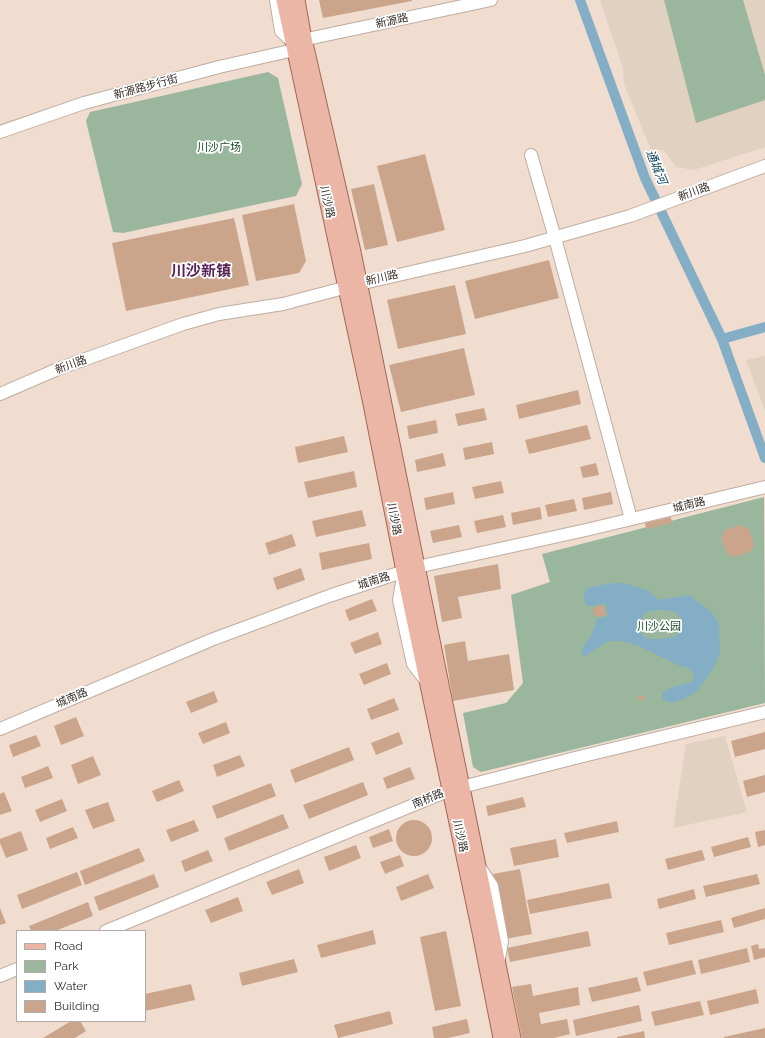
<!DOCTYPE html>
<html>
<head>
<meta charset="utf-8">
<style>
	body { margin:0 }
	#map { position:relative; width:765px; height:1038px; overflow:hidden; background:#f0ddd0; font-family:Raleway,sans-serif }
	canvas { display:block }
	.legend { position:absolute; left:16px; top:930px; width:130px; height:92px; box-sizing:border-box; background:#fff; border:1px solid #aeaba9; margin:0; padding:5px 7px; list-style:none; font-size:12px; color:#352e29 }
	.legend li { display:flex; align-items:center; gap:8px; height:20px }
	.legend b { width:20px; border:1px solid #aeaba9 }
</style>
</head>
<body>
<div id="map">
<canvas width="765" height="1038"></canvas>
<ul class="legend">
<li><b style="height:5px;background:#ecb6a7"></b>Road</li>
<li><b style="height:11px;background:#9ab79d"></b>Park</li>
<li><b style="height:11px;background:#83aec6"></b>Water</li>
<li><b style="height:11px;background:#cba58b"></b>Building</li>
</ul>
</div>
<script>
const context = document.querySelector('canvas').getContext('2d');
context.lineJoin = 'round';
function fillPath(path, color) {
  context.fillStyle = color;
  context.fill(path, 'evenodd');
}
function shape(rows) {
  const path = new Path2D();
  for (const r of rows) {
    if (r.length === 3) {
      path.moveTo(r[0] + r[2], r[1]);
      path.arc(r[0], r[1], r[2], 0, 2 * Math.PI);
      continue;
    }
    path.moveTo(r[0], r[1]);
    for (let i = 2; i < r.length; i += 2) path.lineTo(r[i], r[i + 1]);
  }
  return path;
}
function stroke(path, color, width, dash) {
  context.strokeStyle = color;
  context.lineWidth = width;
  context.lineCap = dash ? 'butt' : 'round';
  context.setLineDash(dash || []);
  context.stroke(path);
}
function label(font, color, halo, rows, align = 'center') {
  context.font = font + ' Raleway,"Noto Sans SC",sans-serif';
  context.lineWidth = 3.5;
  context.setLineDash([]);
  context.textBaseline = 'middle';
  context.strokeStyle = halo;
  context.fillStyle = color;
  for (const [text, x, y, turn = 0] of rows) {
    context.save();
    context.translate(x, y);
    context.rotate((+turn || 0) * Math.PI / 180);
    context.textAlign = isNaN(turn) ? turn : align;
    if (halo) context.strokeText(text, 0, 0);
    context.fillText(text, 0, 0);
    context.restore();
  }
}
const education = shape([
	[600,0,765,0,765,147,694,170,676,167,664,150,651,150,624,84,623,68],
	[765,356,765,411,746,360],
	[725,736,747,812,673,828,686,744]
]);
const green = shape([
	[664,0,743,0,765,75,765,100,696,123],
	[268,72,278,78,302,184,296,196,123,233,113,232,86,121,90,112],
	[764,497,765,703,481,772,473,767,463,713,506,703,523,683,511,595,550,582,542,554]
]);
const water = shape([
	[613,583,624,583,647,590,659,600,689,595,711,612,719,623,720,653,713,669,697,691,684,699,672,703,665,701,662,697,663,692,668,689,693,681,694,677,693,673,690,669,680,666,639,646,621,641,608,641,583,657,582,654,582,650,592,634,597,619,608,616,605,603,594,606,588,606,585,603,584,594,586,590,591,587],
	[658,610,665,610,675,612,681,617,683,624,680,632,674,637,661,639,652,639,644,637,639,630,639,622,645,614,650,611]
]);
const canal = shape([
	[580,0,645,178,722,339,765,458],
	[722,339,765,327]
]);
const building = shape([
	[319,0,412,0,412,1,323,18],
	[425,154,445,230,397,242,377,166],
	[374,184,388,245,365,250,351,189],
	[294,204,306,261,299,273,256,281,242,215],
	[234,218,249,285,126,311,112,243],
	[549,260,559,298,475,319,465,281],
	[455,285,466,334,398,349,387,300],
	[464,348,475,395,401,412,389,365],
	[578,390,581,404,519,419,516,405],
	[484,408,487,420,458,426,455,414],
	[436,420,438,433,409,439,407,426],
	[587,425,591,439,529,454,525,440],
	[344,436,348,452,298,463,295,447],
	[492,442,494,454,465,460,463,448],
	[443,453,446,466,417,472,415,460],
	[596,463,599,475,583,478,580,467],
	[354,471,357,487,308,498,304,482],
	[501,481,504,493,475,499,472,487],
	[453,492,455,504,426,510,424,498],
	[611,492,613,504,584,510,582,498],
	[574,499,577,511,548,517,545,505],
	[540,507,542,519,513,525,511,513],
	[362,510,366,526,316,537,312,521],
	[503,515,506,527,477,533,474,521],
	[671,517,672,523,646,529,645,523],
	[459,525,462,537,433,543,430,531],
	[741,525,749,529,754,545,750,552,733,557,726,552,721,538,725,530],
	[292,534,296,546,269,555,265,543],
	[369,543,372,559,322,570,319,553],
	[498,564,501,589,458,597,462,618,442,622,434,576],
	[301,568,305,580,277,590,273,578],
	[372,599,377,611,349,621,345,610],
	[604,605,606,615,595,617,593,608],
	[663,625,3],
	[378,632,382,644,355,654,350,643],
	[465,641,468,661,509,654,514,690,453,701,444,645],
	[387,663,391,674,364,685,359,674],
	[214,691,218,702,191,713,186,702],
	[641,698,3],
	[394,698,399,710,371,720,367,709],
	[76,717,84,736,61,745,54,726],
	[226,722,230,733,203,744,198,733],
	[399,732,403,744,376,755,371,743],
	[765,732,765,749,735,757,731,741],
	[36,735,41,746,13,757,9,745],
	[349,747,354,760,295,783,290,770],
	[240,755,245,766,217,777,213,765],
	[93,756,101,775,78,784,71,765],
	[48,766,53,778,25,788,21,777],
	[410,767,415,779,387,789,383,778],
	[765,775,765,792,747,797,743,781],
	[179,780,184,791,157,802,152,791],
	[363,782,368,795,309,819,303,805],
	[271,783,276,796,217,819,212,806],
	[4,792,12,811,0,815,0,794],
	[523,797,526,807,488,816,486,806],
	[62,799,67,811,40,822,35,810],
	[108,802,115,821,93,829,85,810],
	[283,814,289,828,229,851,224,838],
	[194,820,199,831,171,842,166,830],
	[414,838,18],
	[617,821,619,832,567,843,564,833],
	[73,827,78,838,50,849,46,838],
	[389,829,393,841,373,848,369,837],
	[765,830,765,845,758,847,755,832],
	[21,831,28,850,6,858,0,843,0,839],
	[748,837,751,847,714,857,711,847],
	[556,839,559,857,514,866,510,848],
	[356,845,361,858,329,871,324,857],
	[139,848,145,861,85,885,80,871],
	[208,850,213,861,185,872,181,861],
	[702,850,705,860,668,870,665,859],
	[400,855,404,866,385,874,380,862],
	[299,869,304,883,272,895,266,882],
	[520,869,532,934,505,939,493,874],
	[77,872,82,885,22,909,17,895],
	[154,874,159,887,99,911,94,897],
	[428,874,434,888,401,901,396,887],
	[757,874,760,884,706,897,703,886],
	[609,883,612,898,530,914,527,900],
	[694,889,696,899,659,909,657,899],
	[238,897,243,911,211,923,205,910],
	[88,902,93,916,55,931,31,931,29,926],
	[0,908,6,923,0,925],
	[765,908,765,919,734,928,731,918],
	[721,920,724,932,669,945,666,933],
	[373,930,376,944,321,958,317,945],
	[446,931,461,1006,435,1011,420,937],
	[588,931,591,946,510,962,507,948],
	[758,944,759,949,765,948,765,957,754,960,751,946],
	[747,948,750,962,701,974,698,960],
	[294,959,298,972,242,986,239,973],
	[692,960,696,974,647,986,643,972],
	[637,977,641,991,592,1002,588,988],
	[191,984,195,1000,145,1011,145,994],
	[531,984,533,996,578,987,580,1005,539,1013,541,1024,567,1019,570,1034,554,1038,522,1038,512,987],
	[756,989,759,1003,710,1015,707,1001],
	[700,1001,704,1015,655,1026,651,1012],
	[639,1005,642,1021,576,1036,573,1020],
	[390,1011,393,1024,338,1038,334,1025],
	[467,1019,470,1033,448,1038,434,1038,432,1027],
	[71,1021,80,1021,86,1031,75,1038,43,1038],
	[765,1028,765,1038,724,1038,724,1037],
	[644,1031,645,1038,617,1038,617,1037]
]);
const minor = shape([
	[276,0,281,31,293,42,491,0],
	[0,132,84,103,219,67,294,50],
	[531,155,555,238,631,519],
	[0,394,58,369,183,324,219,314,283,304,359,284,525,246,630,216,765,166],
	[403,577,399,600,413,664,427,682],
	[0,729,211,640,329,596,417,567,586,530,765,487],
	[480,868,492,886,502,941,499,959],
	[106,931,450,790,579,757,765,712],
	[0,976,17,969]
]);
const major = shape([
	[284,0,370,399,404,571,480,932,501,1038],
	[297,0,304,39,353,252,513,1038]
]);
const streetNames = [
	["新源路",392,21,-12],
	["新源路步行街",146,87,-15],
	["新川路",694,192,-20],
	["川沙路",327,202,78],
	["新川路",382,278,-13],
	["新川路",71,365,-20],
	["城南路",689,505,-14],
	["川沙路",394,519,79],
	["城南路",374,581,-18],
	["城南路",72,698,-23],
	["南桥路",428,799,-22],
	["川沙路",460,836,78]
];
const parkNames = [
	["川沙广场",219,148],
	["川沙公园",659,627]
];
const waterNames = [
	["通城河",656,167,68]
];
const districtNames = [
	["川沙新镇",201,271]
];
fillPath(education, '#e1d1c0');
fillPath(green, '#9ab79d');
fillPath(water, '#83aec6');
stroke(canal, '#83aec6', 10);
fillPath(building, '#cba58b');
stroke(minor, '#bfada1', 14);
stroke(major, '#a46755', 17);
stroke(minor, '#fff', 12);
stroke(major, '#ecb6a7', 15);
label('11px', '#352e29', '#fff', streetNames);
label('11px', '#144a22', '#fff', parkNames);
label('italic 12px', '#07425b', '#fff', waterNames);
label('bold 15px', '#552454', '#fff', districtNames);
</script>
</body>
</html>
